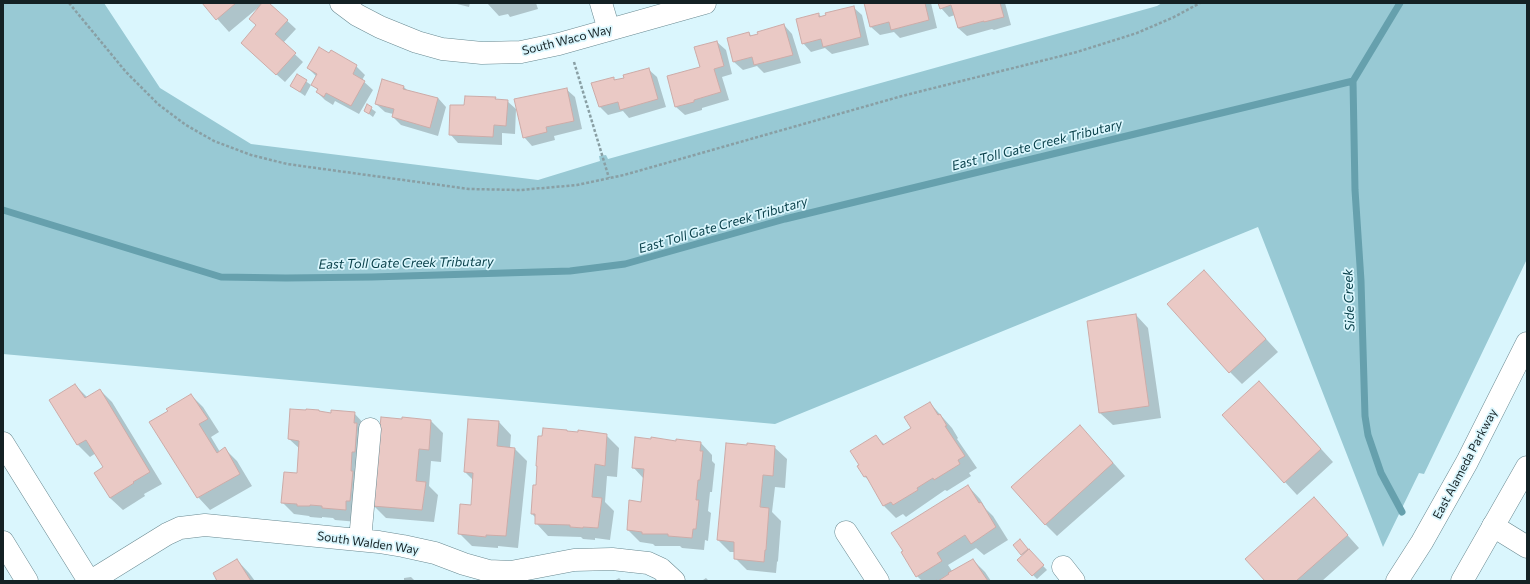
<!DOCTYPE html>
<html>
<head>
<meta charset="utf-8">
<style>
	body { margin:0 }
	#map { position:relative; width:1530px; height:584px; overflow:hidden; background:#daf6fd; font-family:Commissioner,sans-serif }
	canvas { display:block }
	.frame { position:absolute; inset:0; border:4px solid #142124; pointer-events:none }
</style>
</head>
<body>
<div id="map">
<canvas width="1530" height="584"></canvas>
<div class="frame"></div>
</div>
<script>
const context = document.querySelector('canvas').getContext('2d');
context.lineJoin = 'round';
function fillPath(path, color) {
  context.fillStyle = color;
  context.fill(path, 'evenodd');
}
function shape(rows) {
  const path = new Path2D();
  for (const r of rows) {
    path.moveTo(r[0], r[1]);
    for (let i = 2; i < r.length; i += 2) path.lineTo(r[i], r[i + 1]);
  }
  return path;
}
function stroke(path, color, width, dash) {
  context.strokeStyle = color;
  context.lineWidth = width;
  context.lineCap = dash ? 'butt' : 'round';
  context.setLineDash(dash || []);
  context.stroke(path);
}
function label(font, color, halo, rows, align = 'center') {
  context.font = font + ' Commissioner,sans-serif';
  context.lineWidth = 3.5;
  context.setLineDash([]);
  context.textBaseline = 'middle';
  context.strokeStyle = halo;
  context.fillStyle = color;
  for (const [text, x, y, turn = 0] of rows) {
    context.save();
    context.translate(x, y);
    context.rotate((+turn || 0) * Math.PI / 180);
    context.textAlign = isNaN(turn) ? turn : align;
    if (halo) context.strokeText(text, 0, 0);
    context.fillText(text, 0, 0);
    context.restore();
  }
}
const green = shape([
	[3,3,104,3,160,88,251,144,538,180,600,161,599,156,606,155,608,159,1157,6,1162,3,1527,3,1527,259,1424,474,1419,473,1383,547,1258,227,775,424,3,354]
]);
const shadow = shape([
	[203,3,268,3,296,29,283,43,303,62,285,82,250,51,257,26,260,6,229,32],
	[453,3,470,3,469,7],
	[487,3,536,3,538,9,510,17,508,14,499,16],
	[865,3,931,3,937,28,900,38,894,32,880,35,871,27],
	[939,3,1005,3,1011,25,994,30,992,29,967,36,958,28,955,15,949,17,941,8],
	[853,7,862,15,869,45,832,54,825,48,811,52,803,43,818,14,822,17],
	[784,25,792,34,801,63,764,73,757,66,743,70,734,62,728,39,749,33,752,37],
	[717,42,726,50,732,74,722,77,729,100,702,108,702,110,685,115,676,107],
	[330,54,356,66,365,75,362,80,373,90,359,114,335,101,333,105,325,100,317,92,318,90,313,85,317,77,308,68],
	[648,69,657,77,666,107,629,118,623,111,608,115,600,107,593,84,613,78,616,81],
	[297,75,311,85,305,96,291,86],
	[403,86,408,91,438,98,446,107,438,136,401,125,393,117,393,114,385,112,376,104],
	[566,89,575,97,582,129,554,136,555,140,532,146,524,137],
	[495,98,497,100,507,101,516,109,515,134,502,133,502,145,458,143,450,134,465,106],
	[368,106,376,112,373,117,365,111],
	[1216,284,1278,352,1242,384,1230,372],
	[1136,315,1148,328,1161,418,1113,425,1100,413],
	[75,385,88,398,100,390,112,402,162,484,144,494,145,496,123,510,110,498,95,473,105,467,96,453,90,457,78,445,50,400],
	[1271,394,1333,462,1297,495,1223,415],
	[191,395,203,407,219,432,211,437,220,452,225,449,237,461,252,486,210,510,198,497,169,411],
	[930,403,952,428,958,438,957,439,977,468,969,473,971,476,947,491,945,490,906,517,903,514,896,518,884,506,871,482,865,477,876,436,885,445,912,428],
	[320,413,354,413,366,426,358,522,335,520,333,518,322,517,322,518,310,517,309,516,294,514,282,502,298,474,300,449,289,439],
	[403,420,431,421,443,433,441,462,431,461,429,486,438,495,434,522,386,518,373,505],
	[469,420,499,422,511,435,510,448,515,449,527,461,518,548,498,546,498,548,472,546,459,533,472,506,474,481,465,472],
	[568,432,606,435,619,448,617,477,607,476,605,502,614,511,610,540,595,538,595,540,583,539,581,537,548,536,536,523,536,518,532,514,537,486],
	[1092,439,1125,476,1057,536,1045,524],
	[677,442,700,442,712,455,712,461,715,464,712,492,710,492,708,511,711,513,708,541,705,540,704,550,682,548,680,546,655,546,653,544,640,542,628,530,642,503,644,479,633,467],
	[774,447,787,459,785,488,775,487,772,512,781,521,778,561,777,562,776,573,747,570,735,558,735,552,730,552,718,540],
	[968,486,980,499,986,509,993,516,1008,540,984,555,976,548,948,565,952,571,973,560,985,572,991,581,922,581,917,576],
	[1326,511,1359,548,1322,581,1266,581],
	[1019,541,1047,570,1037,579,1018,560,1023,555,1014,545],
	[237,560,249,573,255,581,218,581],
	[411,577,415,581,404,581,404,578],
	[619,578,622,581,614,581],
	[706,578,709,581,704,581,703,580]
]);
const stream = shape([
	[1353,81,1355,190,1361,281,1365,416,1368,435,1381,473,1402,512],
	[3,210,221,277,286,278,372,277,570,271,625,264,785,219,1353,81,1400,3]
]);
const building = shape([
	[202,3,236,3,216,20,202,3],
	[262,3,269,3,288,20,275,34,296,53,276,75,241,43,256,25,249,19,262,3],
	[864,3,925,3,929,20,891,30,889,22,870,27,864,3],
	[938,3,1000,3,1004,17,984,22,984,21,958,28,951,5,940,9,938,3],
	[854,6,861,37,823,47,821,39,802,44,796,19,819,13,819,17,826,15,825,13,854,6],
	[784,24,793,55,754,65,752,57,733,62,727,38,749,32,750,36,758,34,757,32,784,24],
	[717,41,724,66,714,69,721,92,694,100,694,102,675,107,667,76,700,67,694,47,717,41],
	[319,47,329,53,331,50,357,65,353,74,365,81,351,106,326,93,324,97,316,92,318,89,311,85,317,74,307,68,319,47],
	[649,68,658,99,620,110,618,102,599,107,591,83,614,77,614,80,624,78,623,75,649,68],
	[297,74,307,80,300,92,290,86,297,74],
	[382,79,404,86,403,89,438,98,430,128,392,117,394,109,375,104,382,79],
	[567,88,574,121,546,127,547,132,523,138,514,99,567,88],
	[465,96,496,97,495,99,508,100,506,126,494,125,493,137,449,135,450,105,464,105,465,96],
	[367,104,372,107,369,114,364,111,367,104],
	[1204,270,1266,339,1229,373,1167,304,1204,270],
	[1136,314,1149,406,1099,413,1087,321,1136,314],
	[1259,381,1321,449,1284,483,1222,415,1259,381],
	[75,384,85,398,100,389,150,472,133,482,134,483,110,498,94,473,103,467,86,440,77,445,49,400,75,384],
	[191,394,208,419,199,424,217,453,225,447,240,474,197,498,149,422,168,411,166,409,191,394],
	[930,402,938,415,940,414,947,426,945,426,965,456,958,460,960,464,934,480,933,478,917,488,918,490,893,505,891,502,883,506,866,476,864,477,857,466,859,465,850,451,876,435,883,445,911,428,904,417,930,402],
	[290,409,306,410,306,409,319,410,319,411,331,413,331,410,355,412,354,423,357,423,355,452,352,452,351,471,353,471,350,501,346,501,346,510,322,508,322,506,310,505,310,506,297,506,297,504,281,503,284,472,297,473,299,441,288,439,290,409],
	[381,417,402,419,402,417,431,420,429,450,419,449,416,481,426,482,422,510,372,506,381,417],
	[468,419,499,421,497,446,515,448,506,536,486,535,486,537,458,534,460,504,471,505,473,473,464,472,468,419],
	[1080,425,1113,463,1045,525,1011,487,1080,425],
	[543,428,567,430,567,431,578,432,578,430,607,434,605,466,595,464,592,497,602,498,598,528,583,527,583,528,570,527,570,525,535,524,535,514,531,514,533,485,536,485,537,466,536,466,538,436,542,436,543,428],
	[635,437,651,439,651,437,676,441,676,439,701,442,700,451,703,451,700,480,698,480,696,500,699,500,696,529,693,529,692,538,668,536,668,534,642,534,642,532,627,530,629,500,641,502,644,469,632,468,635,437],
	[726,443,747,445,747,443,775,446,773,476,763,475,760,507,769,508,766,550,765,550,764,562,734,559,734,542,717,540,726,443],
	[968,485,979,503,981,502,996,527,971,544,965,535,937,553,942,561,916,577,901,552,903,551,891,533,968,485],
	[1314,497,1348,535,1296,581,1265,581,1245,559,1314,497],
	[1020,539,1028,549,1021,555,1013,545,1020,539],
	[1029,549,1044,565,1032,576,1017,560,1029,549],
	[237,559,251,581,217,581,213,573,237,559],
	[973,559,988,581,935,581,937,580,938,581,949,574,948,573,973,559]
]);
const path = shape([
	[69,3,126,72,158,104,186,125,214,141,251,155,287,164,469,189,521,190,577,185,624,175,902,96,1077,52,1137,33,1174,17,1200,3],
	[574,62,609,178]
]);
const minor = shape([
	[341,3,357,15,380,27,417,42,442,49,482,53,521,52,559,44,705,3],
	[601,3,609,30],
	[1493,526,1527,547],
	[846,532,878,581],
	[360,540,370,429],
	[1063,567,1074,581],
	[91,581,167,534,180,528,205,525,379,542,403,546,435,553,464,564,489,571,511,572,574,560,612,559,648,563,661,569,674,581]
]);
const major = shape([
	[3,443,89,581],
	[3,542,27,581],
	[1397,581,1422,542,1467,462,1527,343],
	[1462,581,1527,467]
]);
const streetNames = [
	["South Waco Way",567,40,-14],
	["East Alameda Parkway",1465,464,-62],
	["South Walden Way",368,543,8]
];
const waterNames = [
	["East Toll Gate Creek Tributary",1037,145,-14],
	["East Toll Gate Creek Tributary",723,225,-16],
	["East Toll Gate Creek Tributary",406,263,-1],
	["Side Creek",1349,300,-92]
];
fillPath(green, '#98c9d4');
fillPath(shadow, '#0003');
stroke(stream, '#66a0ad', 7);
fillPath(building, '#eac9c5');
stroke(building, '#ccaba8', 1);
stroke(minor, '#698991', 23);
stroke(major, '#698991', 23);
stroke(path, '#899fa4', 2.5, [3, 2]);
stroke(minor, '#fff', 22);
stroke(major, '#fff', 22);
label('12px', '#142124', '#daf6fd', streetNames);
label('italic 13px', '#0a414b', '#daf6fd', waterNames);
</script>
</body>
</html>
